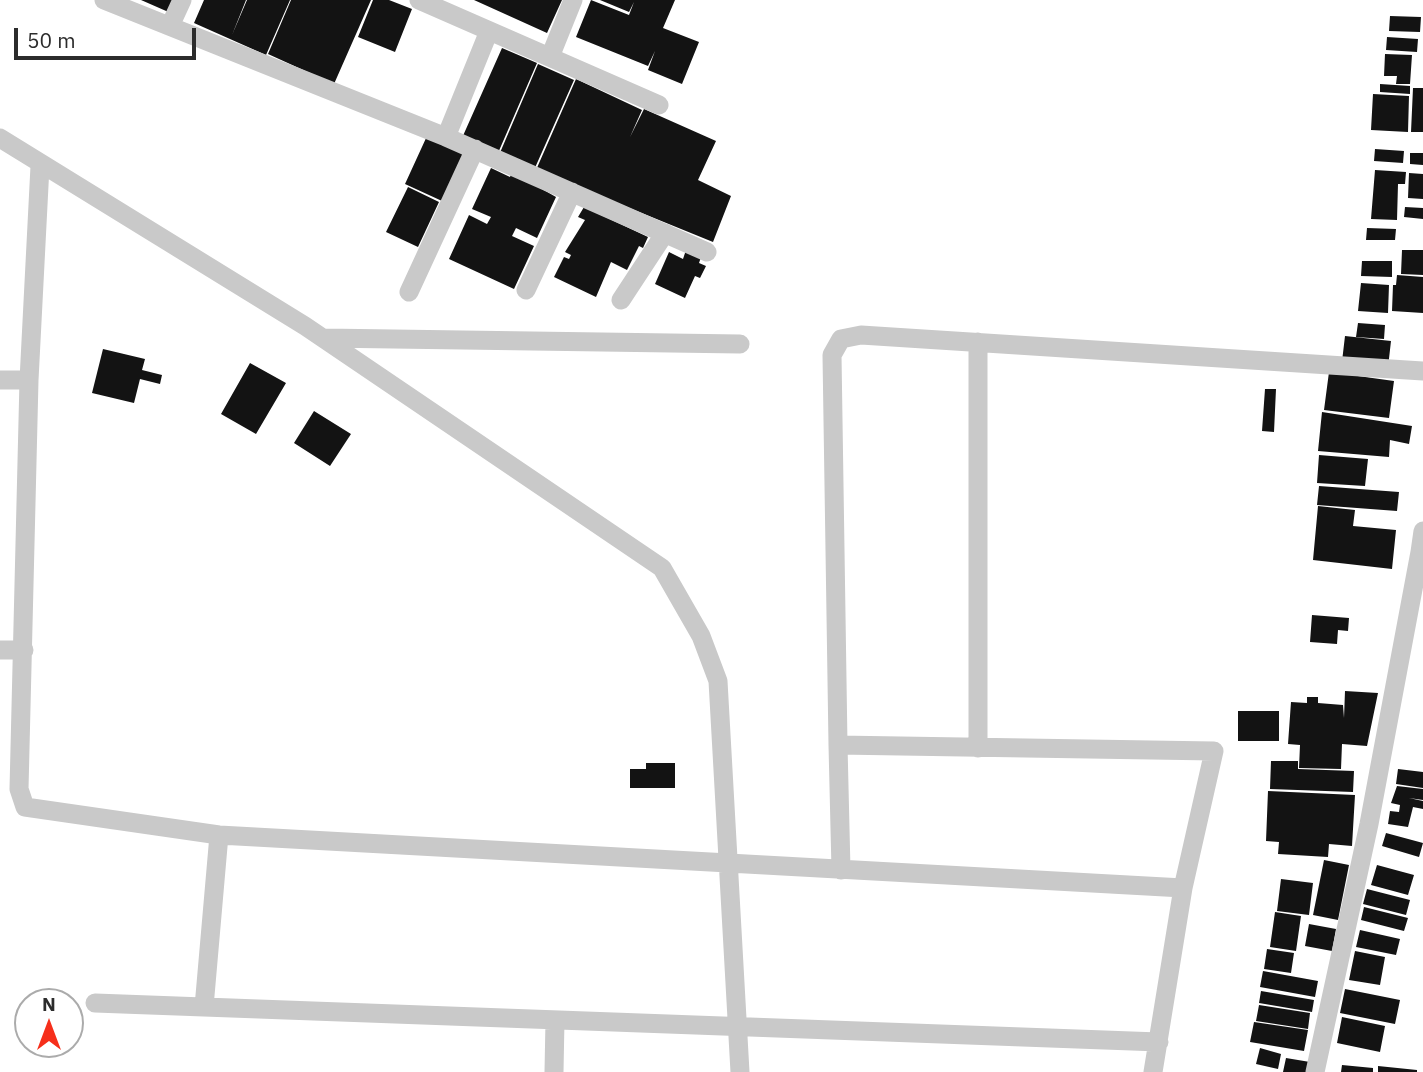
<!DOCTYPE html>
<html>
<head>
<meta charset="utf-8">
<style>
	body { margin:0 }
	#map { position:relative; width:1423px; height:1072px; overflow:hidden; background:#fff; font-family:"IBM Plex Sans",sans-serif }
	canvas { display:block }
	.north { position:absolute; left:14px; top:988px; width:70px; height:70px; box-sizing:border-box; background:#fff; border:2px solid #ababab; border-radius:50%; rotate:0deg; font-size:19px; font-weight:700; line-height:28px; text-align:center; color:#2c2c2c }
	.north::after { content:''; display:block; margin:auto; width:24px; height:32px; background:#f62f1b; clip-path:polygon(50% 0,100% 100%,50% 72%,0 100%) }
	.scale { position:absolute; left:14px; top:28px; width:182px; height:32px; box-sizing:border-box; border:4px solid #2c2c2c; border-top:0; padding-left:9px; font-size:21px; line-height:24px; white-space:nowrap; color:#2c2c2c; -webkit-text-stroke:5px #fff; paint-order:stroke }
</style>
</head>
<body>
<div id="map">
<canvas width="1423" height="1072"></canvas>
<div class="north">N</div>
<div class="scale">50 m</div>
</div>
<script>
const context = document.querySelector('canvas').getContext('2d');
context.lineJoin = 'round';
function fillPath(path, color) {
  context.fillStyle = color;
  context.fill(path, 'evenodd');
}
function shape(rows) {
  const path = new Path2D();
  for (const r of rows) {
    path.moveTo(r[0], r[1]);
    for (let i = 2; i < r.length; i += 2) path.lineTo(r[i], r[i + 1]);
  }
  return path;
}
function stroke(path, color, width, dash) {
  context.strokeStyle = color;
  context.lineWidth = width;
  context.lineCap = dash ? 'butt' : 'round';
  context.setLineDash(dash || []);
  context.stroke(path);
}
const building = shape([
	[141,0,180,0,173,14],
	[204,0,246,0,232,35,247,0,290,0,266,55,194,23],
	[291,0,371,0,334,84,268,54],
	[373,0,389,0,412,9,395,52,358,37],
	[474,0,562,0,547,33],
	[591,0,629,15,634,2,629,12,600,0,675,0,663,28,699,42,682,84,648,70,655,51,648,66,576,37],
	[1390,16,1421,17,1420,32,1389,31],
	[1387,37,1418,39,1417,52,1386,50],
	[502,48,537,63,498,153,462,138],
	[1385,54,1412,55,1410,84,1396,84,1397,76,1384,76],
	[538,64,574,80,534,170,499,155],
	[576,79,642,110,630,137,644,109,716,141,698,180,731,196,713,242,536,170],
	[1380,84,1410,86,1410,94,1380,92],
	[1413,88,1423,88,1423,132,1411,132],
	[1373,94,1409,96,1408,132,1371,130],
	[427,136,464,153,442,201,405,184],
	[1375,149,1404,151,1403,163,1374,161],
	[1410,153,1423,153,1423,165,1410,164],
	[491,168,510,177,512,172,556,197,537,238,516,228,512,236,534,246,514,289,449,259,469,215,487,224,491,217,472,209],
	[1375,170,1406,172,1405,184,1398,184,1397,220,1371,219],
	[1409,173,1423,174,1423,199,1408,198],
	[408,187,439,202,418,247,386,232],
	[584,207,648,237,643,248,639,246,627,270,611,262,596,297,554,277,564,257,569,259,571,255,565,252,585,220,578,217],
	[1405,207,1423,208,1423,219,1404,217],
	[1367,228,1396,229,1395,240,1366,240],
	[686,250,701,257,699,263,706,266,700,278,695,276,685,298,655,284,669,252,683,259],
	[1402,250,1423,250,1423,275,1401,274],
	[1362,261,1392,261,1392,277,1361,276],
	[1397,275,1423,277,1423,313,1392,311,1393,285,1396,285],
	[1361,283,1389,285,1388,313,1358,311],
	[1358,323,1385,325,1384,339,1356,337],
	[1345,336,1391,341,1387,376,1341,370],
	[103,349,145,359,142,370,162,375,160,384,140,379,134,403,92,393],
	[250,363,286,383,256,434,221,414],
	[1329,372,1394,381,1389,418,1324,410],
	[1265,389,1276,389,1274,432,1262,431],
	[314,411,351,434,330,466,294,443],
	[1322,412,1412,426,1409,444,1390,440,1389,457,1318,451],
	[1319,455,1368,459,1365,486,1317,483],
	[1319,486,1399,492,1397,511,1317,505],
	[1318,506,1355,510,1353,526,1396,530,1392,569,1313,560],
	[1312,615,1349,618,1348,631,1338,630,1337,644,1310,642],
	[1345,691,1378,693,1367,746,1342,744,1341,769,1299,768,1300,745,1288,744,1291,702,1307,703,1307,697,1318,697,1318,703,1343,705,1344,718],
	[1238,711,1279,711,1279,741,1238,741],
	[1271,761,1298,761,1298,769,1354,771,1353,792,1270,789],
	[646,763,675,763,675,788,630,788,630,769,646,769],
	[1398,769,1423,772,1423,788,1396,784],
	[1397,786,1423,789,1423,800,1409,798,1423,801,1423,809,1413,807,1408,827,1388,824,1390,811,1399,812,1400,805,1391,803],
	[1268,791,1355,795,1352,846,1329,844,1328,857,1278,854,1279,842,1266,841],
	[1386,833,1423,843,1419,857,1382,846],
	[1324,860,1349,865,1338,920,1313,915],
	[1377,865,1414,875,1408,895,1371,885],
	[1281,879,1313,883,1309,915,1277,911],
	[1367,889,1410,900,1406,915,1363,904],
	[1364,907,1408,918,1404,931,1361,920],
	[1275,912,1301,916,1296,951,1270,947],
	[1309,924,1336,929,1332,951,1305,946],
	[1360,930,1400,939,1396,955,1356,947],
	[1267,949,1294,953,1291,973,1264,969],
	[1355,951,1385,957,1380,985,1349,980],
	[1263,971,1318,981,1315,997,1260,987],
	[1345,989,1400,1000,1395,1024,1340,1013],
	[1261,991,1314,1000,1312,1012,1259,1003],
	[1259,1005,1310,1013,1308,1029,1256,1021],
	[1342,1017,1385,1026,1380,1052,1337,1043],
	[1254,1022,1308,1030,1304,1051,1250,1042],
	[1260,1048,1281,1054,1278,1069,1256,1064],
	[1286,1058,1310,1062,1308,1072,1283,1072],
	[1342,1065,1373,1068,1373,1072,1341,1072],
	[1378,1066,1417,1070,1417,1072,1378,1072]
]);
const minor = shape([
	[104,0,446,137,489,31],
	[419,0,659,105],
	[170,26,182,0],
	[550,57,573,0],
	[446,137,707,252],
	[0,138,305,326,662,568,701,636,718,681,740,1072],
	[40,166,29,380,19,789,25,807,219,835,1183,888],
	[526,290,572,192],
	[409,292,475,149],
	[621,300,665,233],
	[324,338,740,344],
	[978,342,978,748],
	[0,380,29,380],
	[1423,531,1420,552,1423,552],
	[0,650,24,650],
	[838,745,832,355,841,339,861,335,1423,371],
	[841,870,838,745,1214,751,1183,888,1153,1072],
	[95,1003,1159,1042],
	[204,1007,219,835],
	[554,1072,555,1020],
	[1315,1072,1369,824,1420,552]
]);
fillPath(building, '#131313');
stroke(minor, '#c9c9c9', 19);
</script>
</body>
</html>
